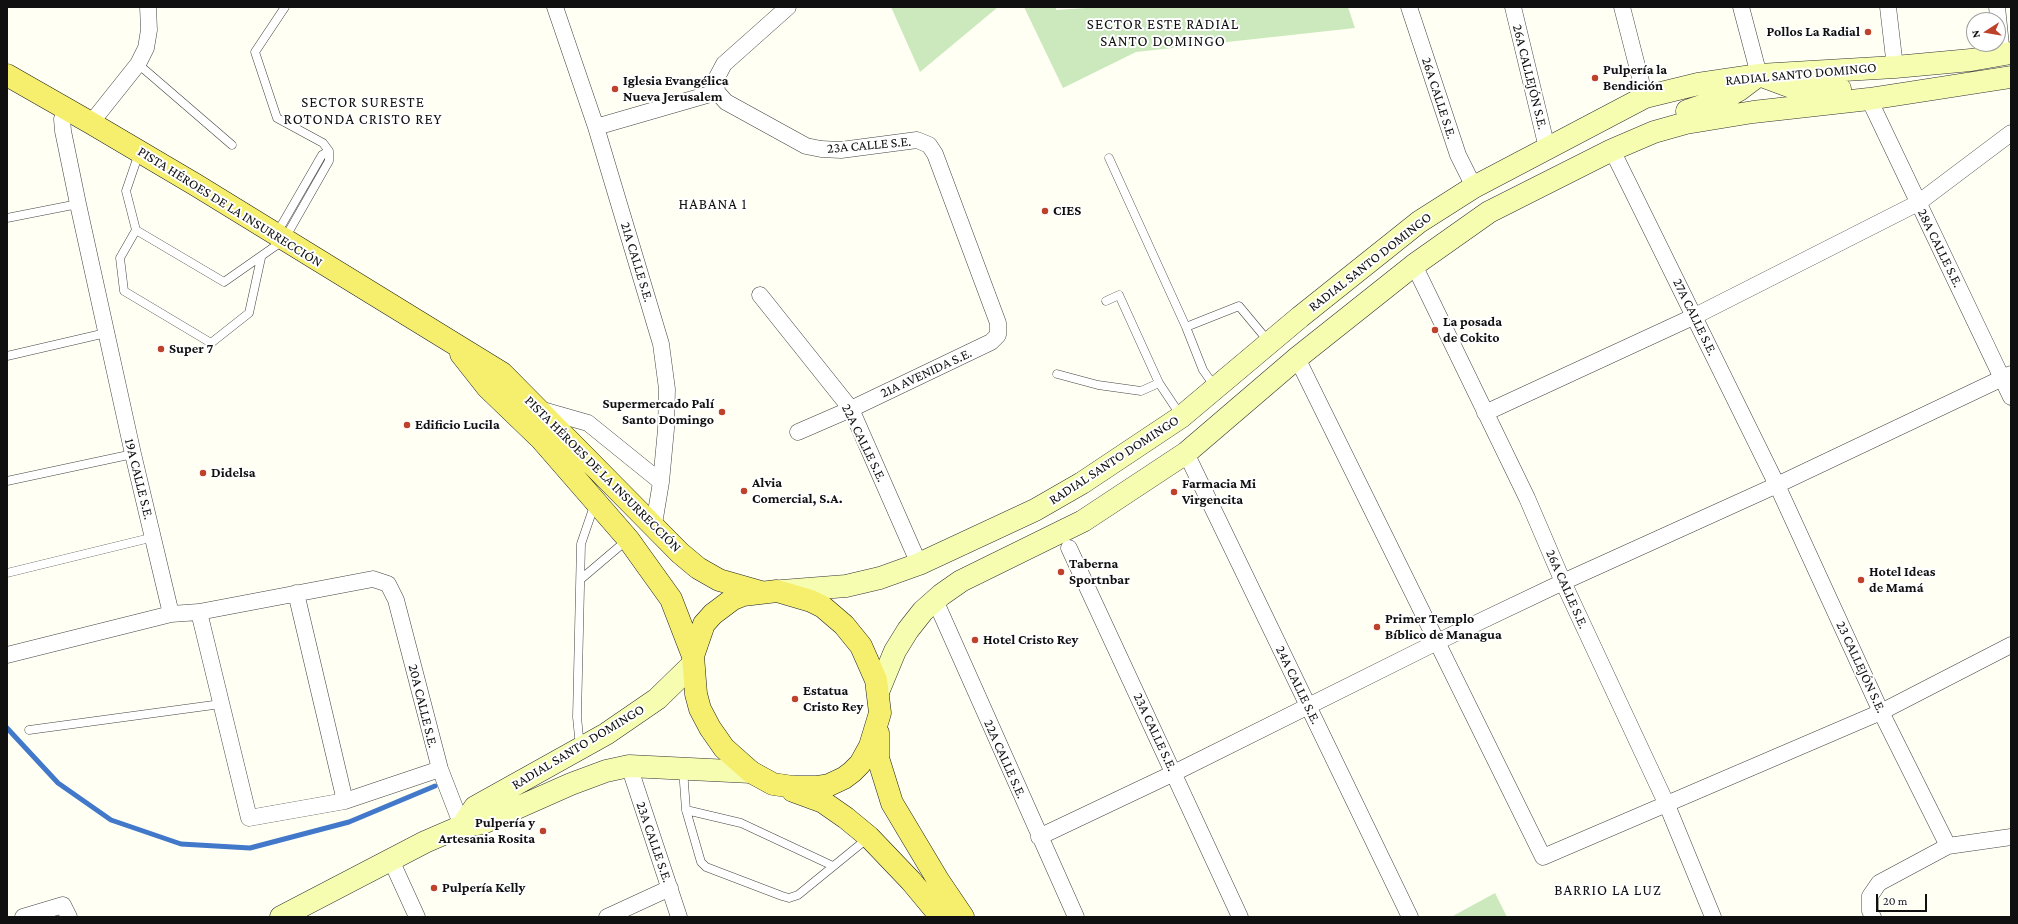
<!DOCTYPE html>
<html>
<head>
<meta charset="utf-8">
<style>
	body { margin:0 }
	#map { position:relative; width:2018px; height:924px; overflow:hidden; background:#fffff3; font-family:"Crimson Pro",serif }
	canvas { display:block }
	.frame { position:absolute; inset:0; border:8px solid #101010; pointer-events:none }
	.north { position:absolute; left:1966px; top:12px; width:40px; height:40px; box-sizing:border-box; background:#fff; border:1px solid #9f9f9f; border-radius:50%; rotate:258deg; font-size:11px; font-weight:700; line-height:16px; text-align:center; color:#101010 }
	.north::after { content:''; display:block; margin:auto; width:14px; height:18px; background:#be412a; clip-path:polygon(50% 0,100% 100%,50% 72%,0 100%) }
	.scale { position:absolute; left:1876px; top:894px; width:51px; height:18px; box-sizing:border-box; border:2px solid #101010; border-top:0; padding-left:5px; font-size:12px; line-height:14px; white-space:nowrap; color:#101010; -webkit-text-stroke:3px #fff; paint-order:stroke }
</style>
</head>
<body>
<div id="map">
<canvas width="2018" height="924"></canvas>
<div class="frame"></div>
<div class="north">N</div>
<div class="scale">20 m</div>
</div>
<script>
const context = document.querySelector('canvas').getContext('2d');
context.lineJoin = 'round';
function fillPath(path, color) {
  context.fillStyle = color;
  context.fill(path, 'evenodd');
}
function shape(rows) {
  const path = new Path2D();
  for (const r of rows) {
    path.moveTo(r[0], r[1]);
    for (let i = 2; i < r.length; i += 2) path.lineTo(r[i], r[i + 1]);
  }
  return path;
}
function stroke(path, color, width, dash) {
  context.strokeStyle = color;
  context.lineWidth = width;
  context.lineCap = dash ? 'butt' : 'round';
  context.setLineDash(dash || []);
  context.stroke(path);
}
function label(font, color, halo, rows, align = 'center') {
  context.font = font + ' "Crimson Pro",serif';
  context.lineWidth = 4;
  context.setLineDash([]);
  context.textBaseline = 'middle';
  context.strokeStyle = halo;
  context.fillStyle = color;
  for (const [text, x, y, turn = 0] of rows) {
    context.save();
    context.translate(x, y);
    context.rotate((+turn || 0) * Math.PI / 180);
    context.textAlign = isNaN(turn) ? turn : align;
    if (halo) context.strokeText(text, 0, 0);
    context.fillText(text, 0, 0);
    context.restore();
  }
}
const green = shape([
	[891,7,998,7,920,72],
	[1024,7,1056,7,1056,10,1101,7,1348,7,1355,28,1136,52,1063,88],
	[1495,893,1507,917,1451,917]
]);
const stream = shape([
	[7,728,58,783,111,820,181,844,250,848,349,822,435,786]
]);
const lane = shape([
	[138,64,232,145],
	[139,153,126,191,136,230,224,282,284,240,329,161,329,151,323,143,277,118,255,52,285,7],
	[1109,158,1186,327,1203,370,1215,387],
	[7,218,78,204],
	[136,230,120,258,124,291,211,343,249,313,261,258],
	[277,233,322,155,329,151],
	[1106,301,1119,295,1159,383,1181,416],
	[1186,327,1239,306,1269,342],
	[7,356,106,333],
	[1057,374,1098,385,1141,391,1159,383],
	[7,481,133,454],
	[7,573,154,537],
	[581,579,627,540],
	[29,730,221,704],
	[580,747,577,717,581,544,595,503],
	[683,769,686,810,701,862,706,867,782,896,789,898,798,895,868,838],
	[686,810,741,823,833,866]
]);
const street = shape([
	[555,7,596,127,661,344,667,389,666,429,661,482,654,524],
	[1409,7,1458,155,1474,187],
	[1513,7,1547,148],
	[1622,7,1645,97],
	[1741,7,1759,75],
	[1888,7,1895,67],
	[1997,7,2002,55],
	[717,92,726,102,806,146,821,149,841,150,917,140,929,145,935,154,998,323,998,335,991,342,851,409,798,432],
	[717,92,716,79,724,64,788,7],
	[1869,99,2011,397],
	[67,109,62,119,63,131,78,204,133,454,171,614,199,612,373,579,388,584,396,600,440,769,462,826],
	[91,123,138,64,146,48,149,30,148,7],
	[596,127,717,92],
	[1612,150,1777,485,1881,712,1948,846],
	[1414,265,1527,498,1563,582,1667,805,1713,917],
	[760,295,851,409,919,564],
	[1297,358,1543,857,1881,712,2011,645],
	[539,409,588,423,661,482],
	[1485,413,1695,316,1918,203,2011,133],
	[1186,453,1410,917],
	[1069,548,1240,917],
	[296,593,345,801],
	[935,600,1076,917],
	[199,612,249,818,345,801,440,769],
	[7,655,171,614],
	[629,766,679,917],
	[1039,837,1174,773,1437,642,1563,582,1777,485,2011,374],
	[391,860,417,917],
	[23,917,63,905,69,917],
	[607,917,670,888],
	[1873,917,1870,911,1870,896,1879,883,1948,846,2011,837]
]);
const secondary = shape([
	[1687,111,1725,98,1739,90,1759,75,1794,88,1816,91,1840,89],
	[782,591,846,586,880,578,919,564,1035,510,1082,483,1181,417,1300,317,1419,222,1474,187,1645,97,1698,84,1759,75,1895,67,1971,60,2011,53],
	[878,692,895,651,908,630,923,611,941,595,961,581,1083,521,1186,453,1297,358,1414,265,1489,212,1612,150,1654,132,1686,123,1753,112,1869,99,2011,77],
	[462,826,475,807,606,734,657,699,692,665],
	[281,917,425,842,462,826,483,823,571,784,606,771,629,766,751,772]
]);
const primary = shape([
	[7,75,91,123,196,185,502,373,680,553,698,568,719,580,761,592],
	[461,354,487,387,541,439,628,539,671,599,693,656],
	[777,591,811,601,823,607,844,625,861,646,876,680,880,713,870,746,860,764,852,772,844,778,829,785,816,787,793,787,773,784,751,772,724,748,710,728,700,709,696,694,693,656,704,624,713,614,733,599,743,595,777,591],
	[878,733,878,758,892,803,938,880,963,917],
	[793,791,823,802,846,818,869,837,911,881,941,917]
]);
const markers = [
	[1868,32,4,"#be412a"],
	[1595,78,4,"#be412a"],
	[615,89,4,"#be412a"],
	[1045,211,4,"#be412a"],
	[1435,330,4,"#be412a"],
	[161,349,4,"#be412a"],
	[722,412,4,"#be412a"],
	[407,425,4,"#be412a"],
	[203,473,4,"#be412a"],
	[744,491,4,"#be412a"],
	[1174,492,4,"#be412a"],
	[1061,572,4,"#be412a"],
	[1861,580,4,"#be412a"],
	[1377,627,4,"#be412a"],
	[975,640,4,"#be412a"],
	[795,699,4,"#be412a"],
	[543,831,4,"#be412a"],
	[434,888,4,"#be412a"]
];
const poiNames = [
	["Pollos La Radial",1860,32,"right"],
	["Pulpería la",1603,70],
	["Bendición",1603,86],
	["Iglesia Evangélica",623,81],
	["Nueva Jerusalem",623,97],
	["CIES",1053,211],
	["La posada",1443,322],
	["de Cokito",1443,338],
	["Super 7",169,349],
	["Supermercado Palí",714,404,"right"],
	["Santo Domingo",714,420,"right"],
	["Edificio Lucila",415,425],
	["Didelsa",211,473],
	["Alvia",752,483],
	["Comercial, S.A.",752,499],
	["Farmacia Mi",1182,484],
	["Virgencita",1182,500],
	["Taberna",1069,564],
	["Sportnbar",1069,580],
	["Hotel Ideas",1869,572],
	["de Mamá",1869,588],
	["Primer Templo",1385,619],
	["Bíblico de Managua",1385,635],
	["Hotel Cristo Rey",983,640],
	["Estatua",803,691],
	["Cristo Rey",803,707],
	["Pulpería y",535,823,"right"],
	["Artesania Rosita",535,839,"right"],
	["Pulpería Kelly",442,888]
];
const streetNames = [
	["RADIAL SANTO DOMINGO",1801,74,-5],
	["26A CALLEJÓN S.E.",1530,77,76],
	["26A CALLE S.E.",1439,98,72],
	["23A CALLE S.E.",869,145,-5],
	["PISTA HÉROES DE LA INSURRECCIÓN",230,207,32],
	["28A CALLE S.E.",1940,248,64],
	["21A CALLE S.E.",637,262,73],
	["RADIAL SANTO DOMINGO",1370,262,-38],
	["27A CALLE S.E.",1695,317,64],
	["21A AVENIDA S.E.",926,373,-25],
	["22A CALLE S.E.",864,443,64],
	["RADIAL SANTO DOMINGO",1114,460,-33],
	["PISTA HÉROES DE LA INSURRECCIÓN",603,474,45],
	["19A CALLE S.E.",139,479,76],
	["26A CALLE S.E.",1567,589,66],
	["23 CALLEJÓN S.E.",1861,667,65],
	["24A CALLE S.E.",1298,685,64],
	["20A CALLE S.E.",423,706,76],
	["23A CALLE S.E.",1155,732,65],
	["RADIAL SANTO DOMINGO",578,747,-31],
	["22A CALLE S.E.",1005,759,66],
	["23A CALLE S.E.",654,842,71]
];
const neighbourhoodNames = [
	["SECTOR ESTE RADIAL",1163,24],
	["SANTO DOMINGO",1163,41],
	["SECTOR SURESTE",363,102],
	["ROTONDA CRISTO REY",363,119],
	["HABANA 1",713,204],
	["BARRIO LA LUZ",1608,890]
];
fillPath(green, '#cbe9bd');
stroke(stream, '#4278ca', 5);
stroke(lane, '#434343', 9);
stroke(street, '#434343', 17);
stroke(secondary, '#323232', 23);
stroke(primary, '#212121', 23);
stroke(lane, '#fff', 8);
stroke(street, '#fff', 16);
stroke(secondary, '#f6fdb0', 22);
stroke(primary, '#f5ef6d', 22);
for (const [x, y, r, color] of markers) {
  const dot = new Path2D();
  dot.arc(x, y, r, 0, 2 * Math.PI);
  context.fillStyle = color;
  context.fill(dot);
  stroke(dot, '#fff', 1.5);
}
label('bold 14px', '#101010', '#fff', poiNames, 'left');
label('14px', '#101010', '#fff', streetNames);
context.letterSpacing = '1px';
label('15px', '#101010', '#fff', neighbourhoodNames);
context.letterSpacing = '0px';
</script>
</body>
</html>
